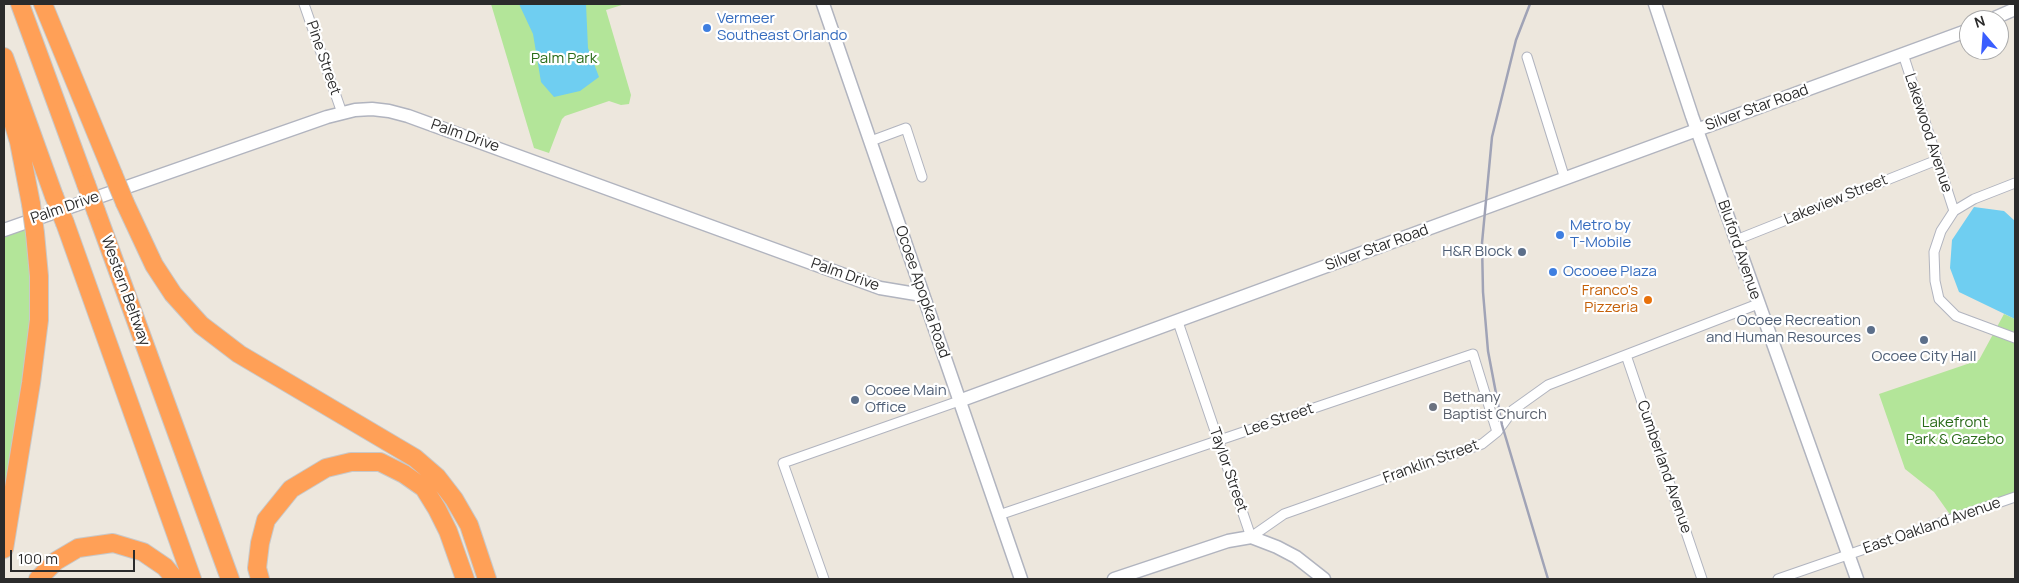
<!DOCTYPE html>
<html>
<head>
<meta charset="utf-8">
<style>
	body { margin:0 }
	#map { position:relative; width:2019px; height:583px; overflow:hidden; background:#ede7dd; font-family:Manrope,sans-serif }
	canvas { display:block }
	.frame { position:absolute; inset:0; border:5px solid #2b2b2b; pointer-events:none }
	.north { position:absolute; left:1959px; top:10px; width:50px; height:50px; box-sizing:border-box; background:#fff; border:1px solid #aaa; border-radius:50%; rotate:342deg; font-size:14px; font-weight:700; line-height:20px; text-align:center; color:#2b2b2b }
	.north::after { content:''; display:block; margin:auto; width:18px; height:22px; background:#3a5efe; clip-path:polygon(50% 0,100% 100%,50% 72%,0 100%) }
	.scale { position:absolute; left:10px; top:550px; width:125px; height:22px; box-sizing:border-box; border:2px solid #2b2b2b; border-top:0; padding-left:6px; font-size:15px; line-height:18px; white-space:nowrap; color:#2b2b2b; -webkit-text-stroke:4px #fff; paint-order:stroke }
</style>
</head>
<body>
<div id="map">
<canvas width="2019" height="583"></canvas>
<div class="frame"></div>
<div class="north">N</div>
<div class="scale">100 m</div>
</div>
<script>
const context = document.querySelector('canvas').getContext('2d');
context.lineJoin = 'round';
function fillPath(path, color) {
  context.fillStyle = color;
  context.fill(path, 'evenodd');
}
function shape(rows) {
  const path = new Path2D();
  for (const r of rows) {
    path.moveTo(r[0], r[1]);
    for (let i = 2; i < r.length; i += 2) path.lineTo(r[i], r[i + 1]);
  }
  return path;
}
function stroke(path, color, width, dash) {
  context.strokeStyle = color;
  context.lineWidth = width;
  context.lineCap = dash ? 'butt' : 'round';
  context.setLineDash(dash || []);
  context.stroke(path);
}
function label(font, color, halo, rows, align = 'center') {
  context.font = font + ' Manrope,sans-serif';
  context.lineWidth = 4.5;
  context.setLineDash([]);
  context.textBaseline = 'middle';
  context.strokeStyle = halo;
  context.fillStyle = color;
  for (const [text, x, y, turn = 0] of rows) {
    context.save();
    context.translate(x, y);
    context.rotate((+turn || 0) * Math.PI / 180);
    context.textAlign = isNaN(turn) ? turn : align;
    if (halo) context.strokeText(text, 0, 0);
    context.fillText(text, 0, 0);
    context.restore();
  }
}
const green = shape([
	[491,4,625,4,606,10,631,95,629,104,621,105,609,101,565,116,562,119,549,153,534,148],
	[33,217,31,383,4,559,4,229],
	[2004,314,2015,319,2015,493,1951,516,1934,492,1905,469,1879,394,1979,360]
]);
const water = shape([
	[519,4,586,4,588,48,599,77,580,91,554,97,541,82,533,34],
	[1974,207,2004,211,2015,221,2015,319,1959,292,1950,268,1952,240]
]);
const street = shape([
	[304,4,342,113],
	[1903,54,1954,211],
	[1527,57,1565,179],
	[871,141,906,128,922,177],
	[2015,183,1974,199,1954,211,1941,231,1934,252,1935,281,1939,299,1956,316,2015,338],
	[1736,240,1937,160],
	[1178,322,1251,537,1284,514,1482,444,1497,432,1513,410,1548,385,1758,304],
	[1626,355,1702,579],
	[999,515,1473,354,1497,432],
	[824,579,783,463,959,401],
	[1778,579,2015,497]
]);
const secondary = shape([
	[823,4,1021,579],
	[1655,4,1692,116,1857,579],
	[1990,20,2015,9],
	[4,230,327,117,355,110,372,109,389,111,408,116,880,288,922,295],
	[959,401,1969,30],
	[1114,579,1228,541,1251,537,1277,547,1296,557,1324,579]
]);
const highway = shape([
	[20,4,86,184],
	[43,4,113,174],
	[4,57,54,196],
	[4,92,19,142,31,204],
	[125,203,154,265,173,294,201,325,239,354,415,458,437,477,454,499,469,525,487,579],
	[96,211,230,579],
	[65,223,192,579],
	[4,549,31,383,39,320,39,276,35,233],
	[38,579,56,561,78,548,113,543,143,552,165,567,175,579],
	[260,579,257,568,260,543,266,520,291,489,326,468,351,462,380,462,404,474,424,488,437,509,448,531,465,579]
]);
const rail = shape([
	[1530,4,1516,40,1492,137,1482,243,1483,292,1488,351,1502,425,1548,579]
]);
const highwayBridge = shape([
	[113,174,125,203],
	[86,184,96,211],
	[54,196,65,223],
	[31,204,35,233]
]);
const markers = [
	[707,28,5,"#3f7fe0"],
	[1560,235,5,"#3f7fe0"],
	[1522,252,5,"#5c6f8a"],
	[1553,272,5,"#3f7fe0"],
	[1648,300,5,"#e8710a"],
	[1871,330,5,"#5c6f8a"],
	[1924,340,5,"#5c6f8a"],
	[855,400,5,"#5c6f8a"],
	[1433,407,5,"#6b7280"]
];
const shopNames = [
	["Vermeer",717,19],
	["Southeast Orlando",717,36],
	["Metro by",1570,226],
	["T-Mobile",1570,243],
	["Ocooee Plaza",1563,272]
];
const streetNames = [
	["Pine Street",323,58,71],
	["Silver Star Road",1757,108,-20],
	["Lakewood Avenue",1928,133,72],
	["Palm Drive",465,136,19],
	["Lakeview Street",1836,200,-22],
	["Palm Drive",65,208,-19],
	["Silver Star Road",1377,248,-20],
	["Bluford Avenue",1739,250,71],
	["Palm Drive",845,275,19],
	["Western Beltway",125,291,70],
	["Ocoee Apopka Road",922,292,71],
	["Lee Street",1279,420,-19],
	["Franklin Street",1431,462,-20],
	["Cumberland Avenue",1664,467,71],
	["Taylor Street",1228,470,71],
	["East Oakland Avenue",1932,526,-19]
];
const parkNames = [
	["Palm Park",564,59],
	["Lakefront",1955,423],
	["Park & Gazebo",1955,440]
];
const serviceNames = [
	["H&R Block",1512,252],
	["Ocoee Recreation",1861,321],
	["and Human Resources",1861,338],
	["Ocoee City Hall",1924,357,"center"],
	["Ocoee Main",865,391,"left"],
	["Office",865,408,"left"]
];
const foodNames = [
	["Franco's",1638,291],
	["Pizzeria",1638,308]
];
const worshipNames = [
	["Bethany",1443,398],
	["Baptist Church",1443,415]
];
fillPath(green, '#b3e599');
fillPath(water, '#6fcef1');
stroke(street, '#b1b4bf', 11);
stroke(secondary, '#b1b4bf', 15);
stroke(highway, '#c8c8c8', 20);
stroke(street, '#fff', 9);
stroke(secondary, '#fff', 12);
stroke(highway, '#ffa057', 18);
stroke(rail, '#a0a3b6', 2.5);
stroke(highwayBridge, '#c8c8c8', 20, []);
stroke(highwayBridge, '#ffa057', 18);
for (const [x, y, r, color] of markers) {
  const dot = new Path2D();
  dot.arc(x, y, r, 0, 2 * Math.PI);
  context.fillStyle = color;
  context.fill(dot);
  stroke(dot, '#fff', 2);
}
label('15px', '#366cbe', '#fff', shopNames, 'left');
label('15px', '#2b2b2b', '#fff', streetNames);
label('15px', '#2a6b19', '#fff', parkNames);
label('15px', '#4e5e75', '#fff', serviceNames, 'right');
label('15px', '#c56008', '#fff', foodNames, 'right');
label('15px', '#5b616d', '#fff', worshipNames, 'left');
</script>
</body>
</html>
